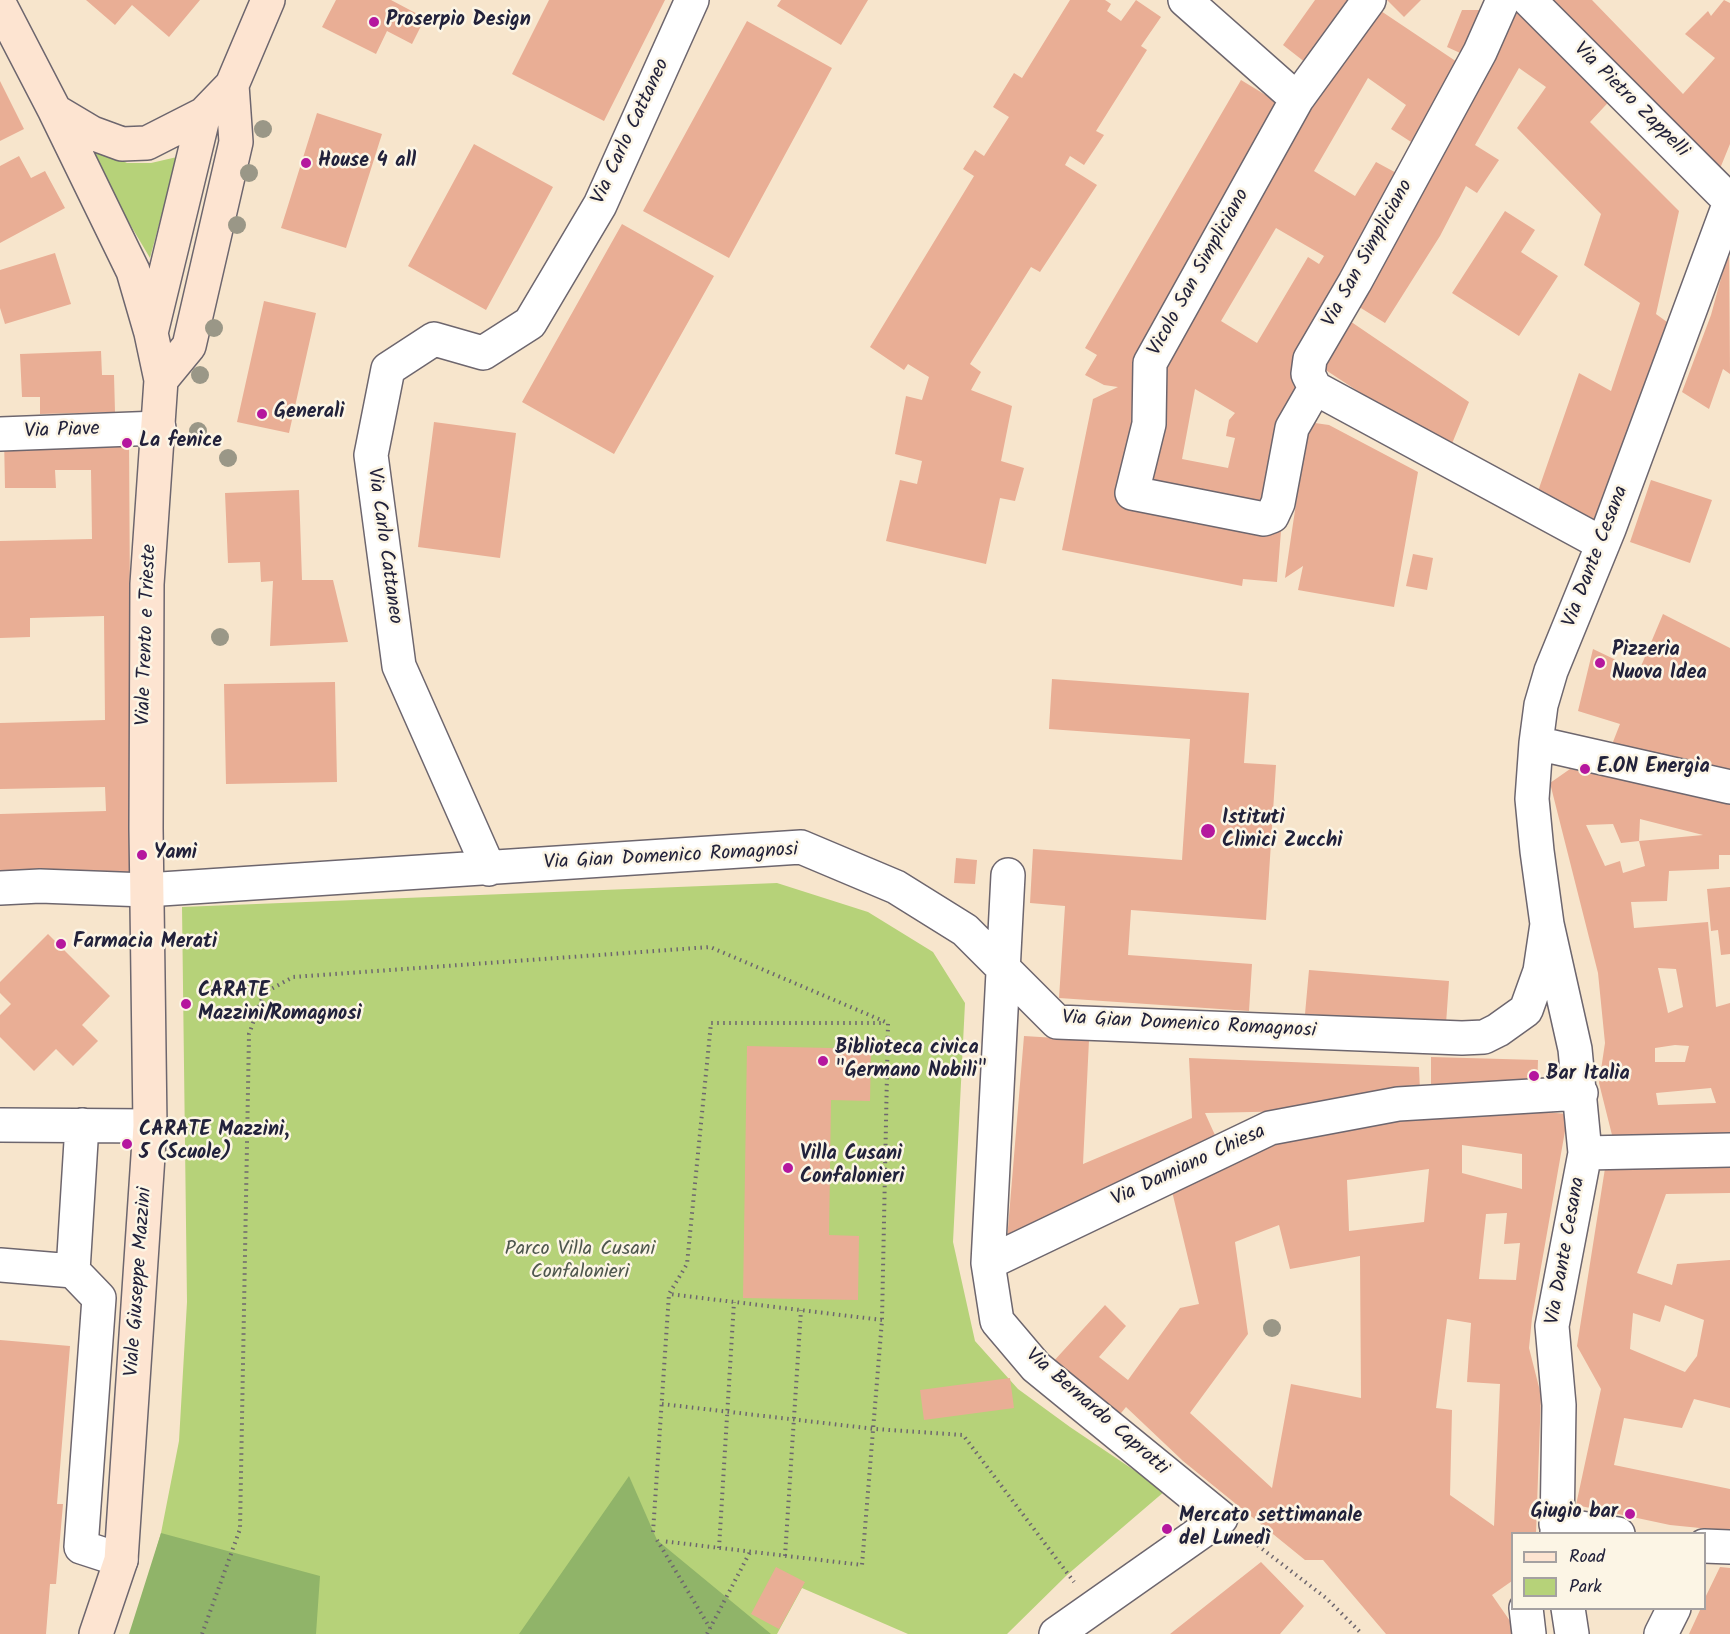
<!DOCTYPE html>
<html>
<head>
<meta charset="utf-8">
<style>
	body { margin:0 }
	#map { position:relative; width:1730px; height:1634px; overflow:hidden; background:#f7e5cc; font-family:Kalam,sans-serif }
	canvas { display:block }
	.legend { position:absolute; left:1511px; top:1532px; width:195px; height:78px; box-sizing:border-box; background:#fcf5e5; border:2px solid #a5a1a1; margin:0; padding:8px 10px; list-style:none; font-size:18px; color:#22223b }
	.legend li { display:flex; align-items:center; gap:12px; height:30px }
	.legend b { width:30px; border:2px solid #a5a1a1 }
</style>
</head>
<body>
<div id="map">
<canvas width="1730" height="1634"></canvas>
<ul class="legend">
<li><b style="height:8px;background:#fde4d1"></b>Road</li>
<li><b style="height:16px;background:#b6d279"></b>Park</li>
</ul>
</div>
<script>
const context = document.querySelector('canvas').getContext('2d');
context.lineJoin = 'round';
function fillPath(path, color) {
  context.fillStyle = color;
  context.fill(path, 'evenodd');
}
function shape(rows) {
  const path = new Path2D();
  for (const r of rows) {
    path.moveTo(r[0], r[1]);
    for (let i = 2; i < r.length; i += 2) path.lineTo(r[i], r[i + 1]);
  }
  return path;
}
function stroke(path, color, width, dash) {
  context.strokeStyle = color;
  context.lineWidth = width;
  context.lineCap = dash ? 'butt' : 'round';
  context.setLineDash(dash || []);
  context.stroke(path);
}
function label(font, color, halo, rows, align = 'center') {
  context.font = font + ' Kalam,sans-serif';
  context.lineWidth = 5;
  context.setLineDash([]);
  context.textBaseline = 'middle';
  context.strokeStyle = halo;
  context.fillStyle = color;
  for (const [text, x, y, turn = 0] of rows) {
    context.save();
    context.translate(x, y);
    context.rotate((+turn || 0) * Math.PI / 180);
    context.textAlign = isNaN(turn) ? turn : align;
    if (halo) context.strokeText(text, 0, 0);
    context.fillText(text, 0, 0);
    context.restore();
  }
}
const green = shape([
	[94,147,127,163,151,163,177,157,150,258,93,162],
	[777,883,868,912,933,952,965,1003,953,1242,975,1341,1018,1389,1070,1427,1165,1491,1067,1575,1007,1634,908,1634,802,1588,777,1634,132,1634,161,1533,179,1441,187,1302,182,907]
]);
const forest = shape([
	[629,1476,657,1540,771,1634,519,1634],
	[161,1533,320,1576,316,1634,129,1634]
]);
const building = shape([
	[86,0,200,0,169,37,132,5,115,25],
	[336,0,391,0,425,18,412,44,387,31,376,54,322,27],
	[549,0,665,0,604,121,512,74],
	[781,0,868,0,841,45,777,6],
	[1070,0,1105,0,1111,4,1107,11,1121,21,1136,0,1161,17,1141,46,1147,50,1096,131,1104,135,1084,165,1070,156,1065,165,1097,185,1040,272,1031,267,970,364,981,372,971,390,1012,406,1001,461,1024,468,1015,501,1000,498,986,564,886,541,900,480,917,484,922,461,895,454,906,396,922,400,929,377,908,364,904,370,870,347,974,176,963,169,975,150,984,156,1009,117,993,107,1014,73,1022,78],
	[1315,0,1366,0,1315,70,1283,45],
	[1387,0,1421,0,1404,17],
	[1537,0,1592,0,1683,94,1715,58,1685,34,1708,11,1711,16,1724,0,1730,3,1730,144,1719,171],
	[1369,3,1466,68,1422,149,1391,129,1406,105,1368,78,1314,171,1355,196,1376,162,1402,176,1262,515,1136,491,1154,364],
	[1276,228,1324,256,1319,264,1308,257,1257,343,1221,321],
	[1195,389,1235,413,1229,420,1226,436,1235,438,1228,468,1182,459],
	[1513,8,1616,94,1590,122,1679,211,1656,314,1667,322,1637,405,1600,532,1536,497,1579,373,1611,391,1640,303,1584,265,1601,214,1517,128,1546,87,1519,68,1475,145,1499,160,1477,193,1466,186,1440,236,1385,323,1356,305],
	[1462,10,1488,10,1469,57,1447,47],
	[747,21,832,68,729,258,643,211],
	[1241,80,1287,108,1140,368,1128,496,1281,531,1277,582,1243,579,1242,586,1062,550,1093,399,1118,387,1104,385,1085,375,1097,355,1085,348],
	[0,81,24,129,0,141],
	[317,113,382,134,346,248,281,228],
	[474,144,553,187,486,310,408,266],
	[19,156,31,178,45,171,65,208,0,243,0,166],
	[1505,211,1535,230,1521,252,1558,276,1519,336,1452,293],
	[622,224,714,276,614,454,522,402],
	[1729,249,1730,374,1723,369,1709,409,1682,392,1711,315],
	[55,253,71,304,5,324,0,308,0,270],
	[264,301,316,313,289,433,237,422],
	[1344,317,1469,402,1449,451,1315,363],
	[101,351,102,375,114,375,115,412,40,414,40,397,22,397,20,354],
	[434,422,516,433,500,558,418,547],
	[1308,422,1329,425,1418,472,1394,607,1298,590,1303,566,1285,578],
	[129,436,130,605,139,605,145,872,0,876,0,814,106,811,105,787,0,789,0,723,105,720,104,616,30,618,30,637,0,638,0,541,92,539,91,470,55,470,56,488,5,488,4,437],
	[1651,480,1712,500,1690,563,1630,542],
	[299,490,302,580,333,580,348,642,270,646,273,581,261,582,260,562,228,563,225,493],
	[1413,554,1433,558,1427,590,1406,586],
	[1663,614,1730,648,1730,778,1611,747,1620,724,1578,711,1593,649,1639,671],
	[1052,679,1249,693,1244,763,1276,765,1266,920,1131,910,1128,955,1252,964,1249,1011,1059,998,1065,906,1030,903,1033,849,1182,860,1190,739,1049,729],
	[335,682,337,782,226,784,224,684],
	[1570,769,1730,800,1730,855,1719,855,1719,869,1669,871,1667,901,1631,902,1634,928,1708,922,1716,1007,1730,1003,1730,1136,1612,1135,1599,1083,1605,1043,1598,973,1550,783],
	[1640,819,1703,835,1639,841,1645,866,1623,873,1620,861,1605,866,1586,825,1613,824,1621,843,1639,841],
	[1658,968,1676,969,1683,1007,1668,1013],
	[1675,1045,1689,1046,1685,1062,1655,1062,1655,1048],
	[1711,1088,1716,1103,1658,1105,1656,1093],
	[956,858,977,860,975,884,954,883],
	[1730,887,1730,954,1721,955,1718,930,1711,931,1707,889],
	[48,934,110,996,82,1025,98,1041,73,1066,56,1049,34,1071,0,1037,0,1015,11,1004,0,993,0,982],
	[1309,970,1449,981,1446,1024,1305,1014],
	[1024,1036,1089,1040,1083,1164,1192,1118,1189,1058,1419,1067,1420,1091,1299,1111,1205,1113,1219,1144,1007,1240],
	[747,1046,871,1049,870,1101,831,1100,829,1235,859,1236,858,1300,743,1298],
	[1431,1057,1538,1060,1537,1092,1431,1090],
	[1508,1109,1568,1114,1532,1318,1529,1348,1541,1395,1536,1533,1512,1533,1512,1581,1492,1595,1519,1634,1386,1634,1323,1560,1305,1560,1183,1461,1126,1407,1117,1418,1052,1363,1105,1305,1126,1326,1099,1357,1128,1380,1180,1308,1199,1304,1170,1183,1308,1129],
	[1462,1145,1522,1154,1522,1189,1462,1173],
	[1429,1169,1424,1222,1349,1231,1347,1180],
	[1507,1213,1504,1244,1520,1243,1516,1280,1479,1279,1486,1214],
	[1279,1225,1290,1269,1360,1256,1361,1398,1291,1384,1272,1488,1190,1413,1248,1334,1235,1242],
	[1447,1319,1471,1323,1467,1382,1500,1384,1494,1526,1450,1495,1452,1410,1436,1408],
	[1606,1162,1730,1162,1730,1193,1666,1194,1637,1273,1672,1285,1677,1264,1730,1260,1730,1408,1694,1399,1682,1428,1624,1418,1614,1465,1730,1489,1730,1531,1670,1525,1576,1505,1601,1389,1577,1346],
	[1665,1305,1704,1320,1697,1356,1685,1372,1630,1349,1633,1313,1660,1322],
	[0,1340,70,1346,57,1504,63,1504,56,1584,50,1584,46,1634,0,1634],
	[1010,1378,1014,1408,924,1420,920,1390],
	[1261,1562,1304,1606,1280,1634,1170,1634],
	[776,1567,805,1582,779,1629,751,1614],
	[1720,1567,1730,1568,1730,1634,1689,1634,1701,1608,1704,1608,1704,1600]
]);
const path = shape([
	[882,1320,669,1294,687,1264,711,1023,885,1023],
	[662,1404,875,1429,963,1435,1074,1582],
	[653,1532,669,1294],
	[1248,1538,1326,1598,1362,1634],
	[657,1540,710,1628],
	[719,1548,734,1302],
	[785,1556,801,1310],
	[202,1634,240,1529,249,1034,264,993,293,977,710,947,888,1023,882,1320,862,1565,662,1541],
	[707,1634,750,1552]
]);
const street = shape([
	[1185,0,1297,99],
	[1529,0,1730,201],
	[1315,388,1292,428,1278,503,1272,516,1264,519,1132,493,1149,424,1150,363,1297,99,1369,0],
	[1315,388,1308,374,1310,359,1355,282,1480,52,1503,0],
	[1315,388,1603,544],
	[0,434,159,428],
	[1536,743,1730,787],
	[489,869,399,666,371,455,388,369,434,339,483,353,530,323,600,205,692,0],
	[1008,875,988,1263,997,1321,1036,1367,1221,1518,1056,1634],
	[0,888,40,886,146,890,801,847,896,887,965,930,1057,1022,1462,1038,1484,1037,1498,1030,1526,1010,1540,971,1547,924],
	[0,1125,150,1126],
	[1585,1153,1730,1150],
	[988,1263,1270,1128,1398,1104,1581,1093],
	[0,1265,73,1271,82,1125],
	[73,1271,99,1298,81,1547,121,1560],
	[1556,1524,1618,1534],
	[1557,1534,1559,1405,1552,1326,1585,1153,1575,1049,1547,924,1537,851,1532,799,1536,743,1541,705,1551,671,1609,529,1730,202],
	[1704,1546,1730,1547],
	[1526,1608,1529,1634],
	[1568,1608,1572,1634],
	[1661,1634,1674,1608]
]);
const secondary = shape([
	[0,5,55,111,133,271,151,333],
	[55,111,92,133,122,144,147,143,204,114],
	[161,380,189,346,236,142,232,85],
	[96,1634,121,1560,150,1126,146,828,147,584,161,380,151,333,204,114,232,85,268,0]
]);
const trees = [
	[263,129],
	[249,173],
	[237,225],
	[214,328],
	[200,375],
	[198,431],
	[228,458],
	[220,637],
	[1272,1328]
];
const markers = [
	[374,22,6,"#b5179e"],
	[306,163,6,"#b5179e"],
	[262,414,6,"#b5179e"],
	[127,443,6,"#b5179e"],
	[1600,663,6,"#b5179e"],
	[1585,769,6,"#b5179e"],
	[1208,831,8,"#b5179e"],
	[142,855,6,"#b5179e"],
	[61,944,6,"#b5179e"],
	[186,1004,6,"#b5179e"],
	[823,1061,6,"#b5179e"],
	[1534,1076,6,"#b5179e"],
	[127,1144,6,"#b5179e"],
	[788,1168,6,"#b5179e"],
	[1630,1514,6,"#b5179e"],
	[1167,1529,6,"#b5179e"]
];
const poiNames = [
	["Proserpio Design",386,22],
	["House 4 all",318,163],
	["Generali",274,414],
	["La fenice",139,443],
	["Pizzeria",1612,652],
	["Nuova Idea",1612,675],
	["E.ON Energia",1597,769],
	["Istituti",1222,820],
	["Clinici Zucchi",1222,843],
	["Yami",154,855],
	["Farmacia Merati",73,944],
	["CARATE",198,993],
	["Mazzini/Romagnosi",198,1016],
	["Biblioteca civica",835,1050],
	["\"Germano Nobili\"",835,1073],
	["Bar Italia",1546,1076],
	["CARATE Mazzini,",139,1132],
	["5 (Scuole)",139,1155],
	["Villa Cusani",800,1156],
	["Confalonieri",800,1179],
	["Giugio bar",1618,1514,"right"],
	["Mercato settimanale",1179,1518],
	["del Lunedì",1179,1541]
];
const streetNames = [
	["Via Pietro Zappelli",1630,101,45],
	["Via Carlo Cattaneo",632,132,-65],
	["Via San Simpliciano",1369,254,-61],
	["Vicolo San Simpliciano",1200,273,-61],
	["Via Piave",62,432,-2],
	["Via Carlo Cattaneo",383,546,82],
	["Via Dante Cesana",1597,557,-69],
	["Viale Trento e Trieste",148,635,-88],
	["Via Gian Domenico Romagnosi",671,858,-3],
	["Via Gian Domenico Romagnosi",1189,1026,3],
	["Via Damiano Chiesa",1189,1167,-25],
	["Via Dante Cesana",1567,1251,-80],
	["Viale Giuseppe Mazzini",140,1282,-86],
	["Via Bernardo Caprotti",1096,1413,41]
];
const parkNames = [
	["Parco Villa Cusani",580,1251],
	["Confalonieri",580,1274]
];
fillPath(green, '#b6d279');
fillPath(forest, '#90b469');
fillPath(building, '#e9ae95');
stroke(street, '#6d666e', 36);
stroke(secondary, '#6d666e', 36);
stroke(path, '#6d666e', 4, [1.5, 4.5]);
stroke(street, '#fff', 33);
stroke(secondary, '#fde4d1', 33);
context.fillStyle = '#9a9787';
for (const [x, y] of trees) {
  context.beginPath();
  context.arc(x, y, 9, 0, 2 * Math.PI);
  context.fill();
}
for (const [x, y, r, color] of markers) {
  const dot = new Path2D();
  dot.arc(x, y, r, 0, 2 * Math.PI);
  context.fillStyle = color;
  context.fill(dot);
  stroke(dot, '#fcf5e5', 2);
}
label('bold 20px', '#22223b', '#fcf5e5', poiNames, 'left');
label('20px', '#22223b', '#fcf5e5', streetNames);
label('20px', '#4e574e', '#fcf5e5', parkNames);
</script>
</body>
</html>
